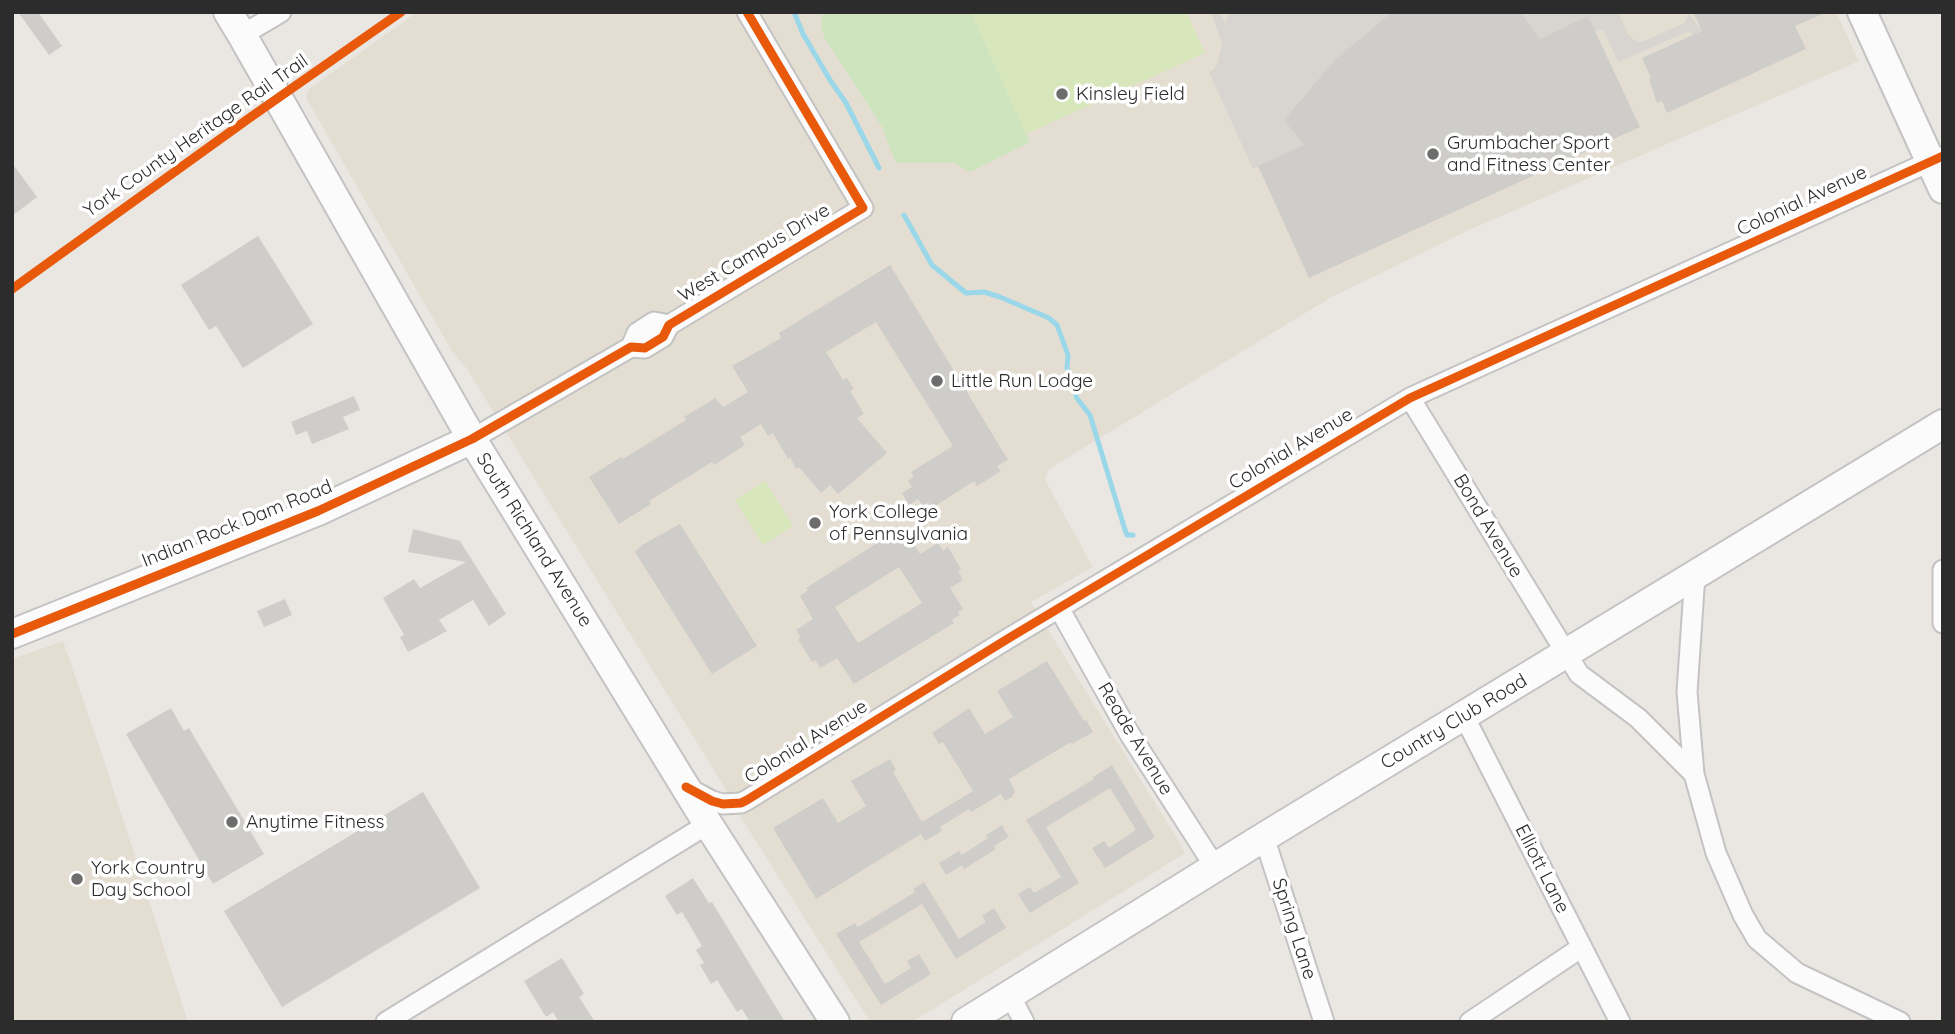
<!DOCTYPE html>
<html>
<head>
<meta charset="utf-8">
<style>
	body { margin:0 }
	#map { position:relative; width:1955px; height:1034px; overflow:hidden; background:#eae7e3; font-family:Quicksand,sans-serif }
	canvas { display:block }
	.frame { position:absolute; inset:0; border:14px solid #2c2c2c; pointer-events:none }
</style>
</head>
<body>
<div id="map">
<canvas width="1955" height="1034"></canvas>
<div class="frame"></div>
</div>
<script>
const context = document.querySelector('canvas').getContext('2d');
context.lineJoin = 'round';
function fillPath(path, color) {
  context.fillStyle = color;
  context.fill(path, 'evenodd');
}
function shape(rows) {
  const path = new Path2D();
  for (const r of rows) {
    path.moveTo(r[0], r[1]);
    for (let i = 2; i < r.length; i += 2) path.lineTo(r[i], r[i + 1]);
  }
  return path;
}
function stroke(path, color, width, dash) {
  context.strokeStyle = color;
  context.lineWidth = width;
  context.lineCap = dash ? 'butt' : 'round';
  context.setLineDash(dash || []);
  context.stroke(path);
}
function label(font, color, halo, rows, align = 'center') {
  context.font = font + ' Quicksand,sans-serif';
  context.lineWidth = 7;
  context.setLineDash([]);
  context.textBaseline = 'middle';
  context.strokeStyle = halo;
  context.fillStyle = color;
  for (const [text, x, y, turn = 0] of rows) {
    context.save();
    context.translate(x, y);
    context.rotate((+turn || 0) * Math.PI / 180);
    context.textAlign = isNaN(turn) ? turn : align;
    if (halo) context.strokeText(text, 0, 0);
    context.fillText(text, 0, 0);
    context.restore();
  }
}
const education = shape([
	[417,12,1836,12,1859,61,1469,230,1330,298,1049,469,1045,480,1093,567,1031,602,1184,850,1184,854,912,1022,870,1022,738,813,725,788,467,369,453,353,306,98,308,90,330,74],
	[63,641,105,763,188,1022,12,1022,12,659]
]);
const green = shape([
	[823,12,971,12,1030,142,970,172,954,163,898,163,894,159,882,127,824,37,821,25]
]);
const pitch = shape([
	[971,12,1186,12,1205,53,1026,134],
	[765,481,793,526,763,545,735,500]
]);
const plaza = shape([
	[1211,12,1219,12,1225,23,1230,12,1334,12,1335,14,1340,12,1392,12,1336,60,1284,120,1311,142,1253,169,1209,72,1214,70,1218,62,1222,43],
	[1520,12,1618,12,1628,34,1634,40,1642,42,1684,23,1689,14,1702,31,1693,35,1689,31,1618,62,1603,29,1595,32,1588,17,1540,39]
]);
const stream = shape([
	[794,12,803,34,830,80,846,103,879,168],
	[904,215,932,265,966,293,984,292,1000,297,1049,318,1057,325,1068,355,1067,368,1076,383,1076,397,1090,415,1125,530,1127,535,1133,535]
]);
const building = shape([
	[18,12,38,12,62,46,49,55],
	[1392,12,1520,12,1540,39,1588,16,1640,127,1309,278,1258,166,1304,145,1284,120,1335,60],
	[1693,12,1827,12,1795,26,1806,49,1667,113,1662,101,1657,103,1649,79,1651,78,1642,58,1702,31],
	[12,163,37,197,12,216],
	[258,236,313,324,243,368,216,326,209,330,181,285],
	[890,265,1008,460,997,466,1001,471,977,486,974,481,932,508,928,502,923,506,918,499,909,505,902,493,912,487,908,480,914,477,911,472,953,446,876,322,826,352,843,380,847,378,854,389,850,391,864,414,857,418,887,453,838,494,830,485,821,493,799,467,796,469,790,457,788,459,773,433,768,436,761,424,740,437,745,445,714,465,712,462,649,501,651,504,619,524,589,477,621,457,623,459,686,420,684,417,715,398,723,407,748,392,732,366,781,338,779,333],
	[354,396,360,410,343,417,349,429,312,444,307,431,296,435,291,422],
	[680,524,757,646,712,674,635,552,642,545],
	[413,529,460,541,506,614,489,626,473,600,439,620,447,631,408,652,400,637,404,635,383,598,414,579,420,588,466,562,408,552],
	[905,530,920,554,938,543,943,551,948,547,961,569,958,571,963,580,950,588,963,609,958,612,960,615,952,620,954,623,854,684,837,658,820,668,815,660,812,662,798,639,801,638,796,630,813,619,800,596,808,590,806,588,874,545,896,532,897,535],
	[899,567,922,603,858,643,835,607],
	[285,599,292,615,264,627,257,611],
	[1047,661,1084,721,1086,720,1093,732,1072,744,1071,742,1009,779,1015,791,1012,797,1005,801,1001,794,971,812,969,809,940,827,942,831,925,841,921,834,816,899,773,828,823,798,838,823,866,806,851,781,890,759,896,770,893,772,922,822,973,791,943,742,939,744,932,733,969,708,985,734,1013,717,997,691],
	[171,708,184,731,189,728,264,854,213,884,126,734],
	[1112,765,1155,837,1105,868,1092,848,1104,841,1109,848,1136,830,1110,788,1046,827,1079,883,1030,913,1018,894,1030,887,1034,893,1061,877,1026,820,1094,779,1093,777],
	[423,792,480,888,282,1007,224,911],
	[1002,825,1009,837,994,846,996,849,964,869,962,865,946,875,939,863,959,851,962,855,988,838,986,835],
	[693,878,709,903,712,902,785,1022,750,1022,742,1009,737,1012,717,980,711,984,700,965,704,963,696,950,702,946,682,912,677,915,665,896],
	[924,882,959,939,986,922,982,916,994,908,1006,928,956,959,922,904,859,942,885,984,911,968,907,961,919,954,931,974,881,1005,836,934,855,923,858,927,915,892,913,889],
	[562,958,584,994,579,997,595,1022,559,1022,553,1012,546,1017,524,981]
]);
const street = shape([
	[242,35,281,12],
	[631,347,637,333,654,322,669,325],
	[1410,398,1579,674,1638,718,1694,774,1716,853,1743,915,1757,939,1797,973,1900,1022],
	[472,439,631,347,645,348,663,337,669,325,863,208,747,12],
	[1943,570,1943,623],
	[1059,608,1129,733,1215,867],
	[1464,716,1620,1022],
	[1694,774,1687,692,1695,574],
	[686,787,712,801,723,804,741,803,747,800,1009,638,1410,398,1940,157],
	[1264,837,1324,1022],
	[1010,995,1024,1022],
	[386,1022,708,824],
	[1470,1022,1582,947]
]);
const secondary = shape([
	[228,12,242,35,472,439,708,824,835,1022],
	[1862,12,1943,189],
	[12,634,318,511,472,439],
	[966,1022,1264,837,1943,424]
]);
const cycleway = shape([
	[12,289,248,119,401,12],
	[12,634,318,511,472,439,631,347,645,348,663,337,669,325,863,208,747,12],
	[686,787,712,801,723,804,741,803,747,800,1009,638,1410,398,1943,156]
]);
const markers = [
	[1062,94,7,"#6e6d6c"],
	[1433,154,7,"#6e6d6c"],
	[937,381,7,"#6e6d6c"],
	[815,523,7,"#6e6d6c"],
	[232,822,7,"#6e6d6c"],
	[77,879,7,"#6e6d6c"]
];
const poiNames = [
	["Kinsley Field",1076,94],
	["Grumbacher Sport",1447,143],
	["and Fitness Center",1447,165],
	["Little Run Lodge",951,381],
	["York College",829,512],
	["of Pennsylvania",829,534],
	["Anytime Fitness",246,822],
	["York Country",91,868],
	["Day School",91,890]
];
const streetNames = [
	["York County Heritage Rail Trail",196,136,-35],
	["Colonial Avenue",1802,201,-25],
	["West Campus Drive",754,253,-31],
	["Colonial Avenue",1291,449,-31],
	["Indian Rock Dam Road",237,524,-22],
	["Bond Avenue",1488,526,59],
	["South Richland Avenue",534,540,58],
	["Country Club Road",1454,722,-31],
	["Reade Avenue",1135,739,59],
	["Colonial Avenue",806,742,-32],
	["Elliott Lane",1542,869,63],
	["Spring Lane",1294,929,72]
];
fillPath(education, '#e4ded2');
fillPath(green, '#cee4be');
fillPath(pitch, '#d8e7bb');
fillPath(plaza, '#d8d5d1');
stroke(stream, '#9ad7e8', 5);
fillPath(building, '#cfcdca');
stroke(street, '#c4c3c3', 23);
stroke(secondary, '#c4c3c3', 32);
stroke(street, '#fcfbfb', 19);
stroke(secondary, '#fcfbfb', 28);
stroke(cycleway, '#e8590c', 9);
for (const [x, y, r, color] of markers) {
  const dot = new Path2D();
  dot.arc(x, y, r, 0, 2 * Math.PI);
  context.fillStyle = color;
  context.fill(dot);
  stroke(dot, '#fff', 2.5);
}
label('19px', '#2c2c2c', '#fff', poiNames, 'left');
label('19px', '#2c2c2c', '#fff', streetNames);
</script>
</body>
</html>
